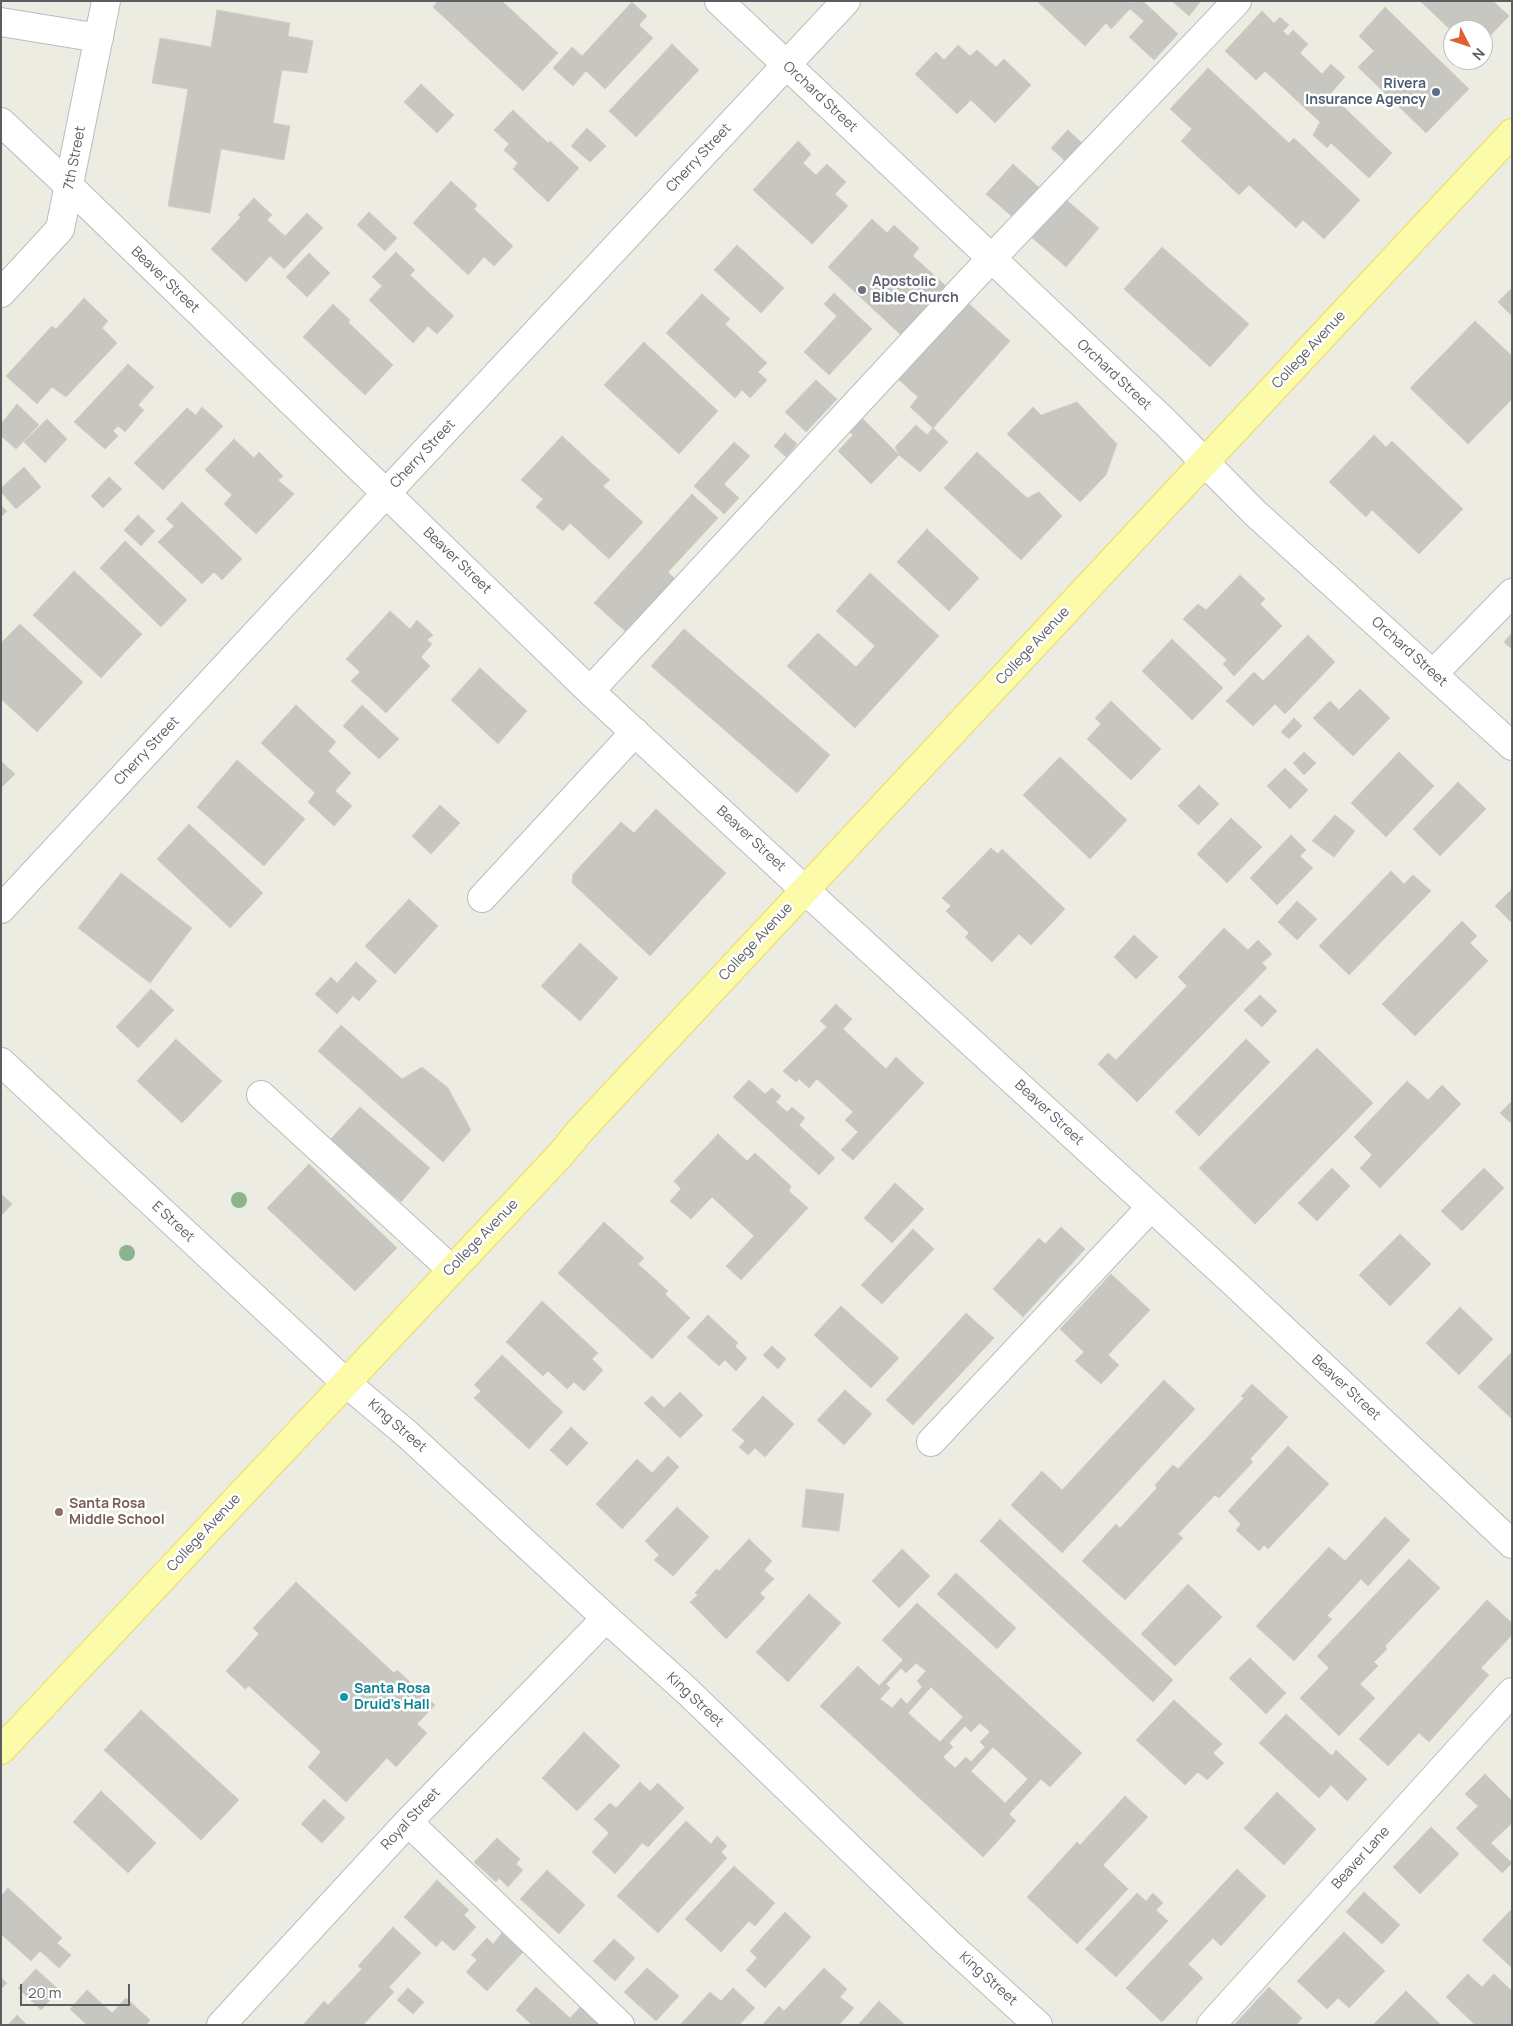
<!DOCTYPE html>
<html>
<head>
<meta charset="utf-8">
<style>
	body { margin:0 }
	#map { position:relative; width:1513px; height:2026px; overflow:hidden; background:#edece3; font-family:Manrope,sans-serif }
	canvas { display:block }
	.frame { position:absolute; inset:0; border:2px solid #5b5d63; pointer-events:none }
	.north { position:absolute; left:1443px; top:20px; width:50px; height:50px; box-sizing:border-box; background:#fff; border:1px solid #bdbec1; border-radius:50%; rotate:131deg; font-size:14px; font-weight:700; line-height:20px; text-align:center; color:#5b5d63 }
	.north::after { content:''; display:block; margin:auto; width:18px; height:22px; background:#e15f34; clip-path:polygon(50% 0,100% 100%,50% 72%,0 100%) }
	.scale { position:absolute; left:20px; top:1984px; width:110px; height:22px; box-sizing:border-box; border:2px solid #5b5d63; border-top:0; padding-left:6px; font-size:15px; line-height:18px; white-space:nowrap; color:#5b5d63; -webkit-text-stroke:4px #fff; paint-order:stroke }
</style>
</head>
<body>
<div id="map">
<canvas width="1513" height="2026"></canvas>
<div class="frame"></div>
<div class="north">N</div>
<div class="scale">20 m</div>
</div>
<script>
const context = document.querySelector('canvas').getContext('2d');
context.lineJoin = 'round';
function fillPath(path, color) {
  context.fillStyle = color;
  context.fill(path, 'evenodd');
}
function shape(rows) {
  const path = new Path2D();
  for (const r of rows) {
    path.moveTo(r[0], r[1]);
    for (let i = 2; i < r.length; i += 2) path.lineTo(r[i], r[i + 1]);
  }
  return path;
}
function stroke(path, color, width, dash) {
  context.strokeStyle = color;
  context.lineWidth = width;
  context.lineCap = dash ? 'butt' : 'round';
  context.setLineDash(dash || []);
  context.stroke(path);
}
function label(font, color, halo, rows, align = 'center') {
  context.font = font + ' Manrope,sans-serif';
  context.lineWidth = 5;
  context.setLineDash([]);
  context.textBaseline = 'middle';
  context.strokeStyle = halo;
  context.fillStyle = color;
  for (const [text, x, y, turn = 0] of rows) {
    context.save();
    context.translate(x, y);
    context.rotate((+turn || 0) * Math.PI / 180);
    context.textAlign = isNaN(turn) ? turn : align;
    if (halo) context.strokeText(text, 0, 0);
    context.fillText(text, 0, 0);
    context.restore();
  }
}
const building = shape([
	[438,1,502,1,558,53,523,91,433,7,438,1],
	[1037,1,1127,1,1129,3,1143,1,1178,34,1154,60,1129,37,1144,21,1130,9,1111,29,1106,23,1085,46,1037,1],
	[1172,1,1201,1,1189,16,1172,1],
	[1420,1,1493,1,1509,16,1483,43,1483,30,1453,30,1453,32,1420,1],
	[632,2,647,16,639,25,653,38,605,89,586,71,573,86,553,68,572,47,582,56,632,2],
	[1385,7,1469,89,1426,133,1358,67,1374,51,1359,36,1385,7],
	[217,10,290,23,288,36,313,41,307,73,282,70,273,123,290,126,284,160,221,149,210,213,168,206,188,89,152,83,160,38,211,47,217,10],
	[1262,11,1274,23,1280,17,1289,25,1283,31,1288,36,1293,30,1308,44,1300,53,1322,74,1331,64,1345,77,1330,94,1392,153,1369,178,1331,143,1327,148,1313,135,1320,122,1265,71,1256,80,1225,51,1262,11],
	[672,44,699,70,636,137,609,111,672,44],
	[958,45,970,56,977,50,996,67,1004,59,1031,85,995,123,971,100,957,114,915,74,936,52,944,60,958,45],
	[1208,68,1289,143,1294,138,1360,200,1324,239,1303,220,1296,228,1249,185,1239,195,1181,141,1192,129,1170,109,1208,68],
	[421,84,454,115,437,133,404,102,421,84],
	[513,110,548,143,550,141,579,168,548,202,513,169,518,163,504,150,509,144,494,130,513,110],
	[587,128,606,146,590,162,571,146,587,128],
	[1068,130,1083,144,1066,162,1051,148,1068,130],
	[798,141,811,154,803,163,816,175,827,164,846,182,835,194,848,206,812,244,753,190,798,141],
	[1013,164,1043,191,1016,220,986,194,1013,164],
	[451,181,477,205,474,209,513,246,494,266,484,257,468,275,413,223,451,181],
	[1062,196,1099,228,1066,267,1029,235,1062,196],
	[254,198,272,215,267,220,285,236,307,213,323,228,284,269,270,256,246,282,211,249,241,217,238,215,254,198],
	[369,212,397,238,385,251,357,225,369,212],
	[872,219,887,233,894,225,919,248,913,256,947,287,902,336,828,267,872,219],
	[737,245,784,288,761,313,714,270,737,245],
	[1162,247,1249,324,1210,367,1124,289,1162,247],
	[396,252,415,270,410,275,454,316,437,334,428,326,413,343,369,300,382,286,372,277,396,252],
	[309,253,330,273,307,297,286,277,309,253],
	[1512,288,1512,316,1498,302,1512,288],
	[834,293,872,329,829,375,804,352,837,316,824,304,834,293],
	[702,294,730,319,725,324,767,363,758,372,767,380,750,398,742,390,735,398,666,333,702,294],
	[84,298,108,321,102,328,117,343,66,397,52,387,37,404,6,376,52,326,56,329,84,298],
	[967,302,1010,341,933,428,910,407,918,397,898,379,967,302],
	[333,304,350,320,348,322,393,365,365,395,303,337,333,304],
	[1475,321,1512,356,1512,399,1468,444,1410,388,1475,321],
	[644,342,718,411,679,454,604,385,644,342],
	[128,364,154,387,138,405,144,410,125,432,118,426,113,431,118,436,105,449,74,422,128,364],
	[816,380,837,399,806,432,785,412,816,380],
	[1077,402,1117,444,1106,475,1080,502,1007,434,1033,407,1041,415,1077,402],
	[17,404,39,425,16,449,1,436,1,424,17,404],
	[202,407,223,426,163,490,134,463,187,408,196,415,202,407],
	[861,417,899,455,871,484,838,451,853,435,848,430,861,417],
	[47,419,67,439,45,463,24,442,47,419],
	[916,425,927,435,933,428,948,442,920,472,899,455,895,447,916,425],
	[785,433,797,444,786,457,774,446,785,433],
	[1374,435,1386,447,1392,441,1463,509,1419,554,1372,510,1366,517,1329,482,1374,435],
	[562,436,610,480,603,486,643,522,609,559,570,523,563,531,536,507,543,499,521,480,562,436],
	[234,439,254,458,259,452,283,476,278,480,294,494,256,534,224,504,232,495,205,470,234,439],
	[734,442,750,456,724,484,739,498,724,514,694,486,734,442],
	[977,452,1027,498,1039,492,1062,516,1021,560,944,488,977,452],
	[24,467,41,487,16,509,1,492,1,488,24,467],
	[109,477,122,489,103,508,91,496,109,477],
	[692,494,718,518,668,572,675,579,626,632,594,603,692,494],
	[182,502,242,559,222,580,214,572,202,584,158,542,174,526,166,519,182,502],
	[1,506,7,511,1,517,1,506],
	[138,515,155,531,141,546,124,530,138,515],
	[927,529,979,578,949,611,897,562,927,529],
	[125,541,187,600,161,627,100,568,125,541],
	[74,571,142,634,101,678,33,615,74,571],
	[870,573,939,636,855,728,787,666,818,633,856,667,875,646,836,611,870,573],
	[1240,575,1265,599,1260,604,1282,626,1234,676,1223,664,1227,660,1183,619,1198,604,1206,610,1240,575],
	[390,611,410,629,417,620,433,635,427,640,432,644,421,657,430,666,386,713,351,681,360,672,346,659,390,611],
	[20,624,83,682,37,732,1,699,1,643,20,624],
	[684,629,830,755,797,793,651,666,684,629],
	[1512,633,1512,649,1504,642,1512,633],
	[1308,635,1335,662,1285,714,1275,704,1253,726,1226,701,1254,672,1263,681,1308,635],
	[1172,639,1223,688,1192,720,1142,671,1172,639],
	[480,668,527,711,498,744,451,700,480,668],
	[1360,689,1390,718,1353,756,1313,718,1330,701,1339,710,1360,689],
	[1111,701,1161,749,1131,780,1087,739,1101,724,1095,718,1111,701],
	[296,705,336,742,328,751,351,773,335,791,352,806,334,826,308,802,315,793,261,743,296,705],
	[362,705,399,739,379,759,343,726,362,705],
	[1294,718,1302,726,1289,739,1281,732,1294,718],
	[1304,752,1316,763,1304,775,1293,763,1304,752],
	[1399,752,1434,786,1386,837,1351,803,1399,752],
	[1060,757,1127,820,1090,859,1023,795,1060,757],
	[237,760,305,819,264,866,197,807,237,760],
	[1,761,15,774,1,788,1,761],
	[1285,768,1308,790,1290,809,1267,786,1285,768],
	[1458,782,1486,809,1440,856,1413,829,1458,782],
	[1199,785,1219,804,1198,825,1178,806,1199,785],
	[440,805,460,823,431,854,412,836,440,805],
	[656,809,726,873,650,956,572,883,573,874,621,822,634,833,656,809],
	[1335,815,1355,831,1334,857,1312,841,1335,815],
	[1231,818,1262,847,1227,883,1197,854,1231,818],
	[189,824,263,893,230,928,157,859,189,824],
	[1291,835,1306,850,1300,856,1313,868,1277,905,1250,878,1291,835],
	[991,848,998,854,1002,849,1065,909,1031,945,1019,934,992,962,965,937,969,933,946,911,951,906,942,898,991,848],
	[1391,871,1404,884,1413,875,1431,891,1349,975,1319,946,1391,871],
	[121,873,192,928,150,983,78,928,121,873],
	[1512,889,1512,923,1495,906,1512,889],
	[409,899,438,926,395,974,365,946,409,899],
	[1297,901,1317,919,1297,940,1278,922,1297,901],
	[1462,921,1477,936,1470,943,1488,961,1415,1036,1382,1004,1462,921],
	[1224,928,1248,950,1258,940,1272,954,1262,963,1267,968,1137,1102,1098,1064,1108,1053,1116,1060,1187,986,1178,977,1224,928],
	[1134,935,1158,957,1136,979,1114,957,1134,935],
	[580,943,618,978,580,1021,541,986,580,943],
	[356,962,377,981,359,1001,353,996,337,1014,315,994,331,977,337,983,356,962],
	[151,989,174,1010,138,1048,116,1027,151,989],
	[1260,995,1277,1011,1262,1027,1244,1010,1260,995],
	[836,1004,852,1019,843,1029,886,1069,896,1057,924,1083,853,1160,841,1150,858,1132,845,1120,853,1112,817,1079,809,1088,799,1079,796,1082,783,1071,827,1027,820,1021,836,1004],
	[341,1025,402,1079,422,1067,448,1088,471,1130,443,1162,318,1051,341,1025],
	[176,1039,222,1081,182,1123,137,1081,176,1039],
	[1246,1039,1270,1062,1199,1136,1175,1112,1246,1039],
	[1317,1048,1373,1103,1255,1224,1199,1168,1317,1048],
	[749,1080,765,1094,772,1088,781,1096,776,1102,787,1112,792,1107,805,1118,799,1125,835,1158,819,1175,733,1097,749,1080],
	[1407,1081,1428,1100,1442,1085,1461,1104,1380,1188,1360,1168,1372,1155,1354,1137,1407,1081],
	[1512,1101,1512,1124,1500,1113,1512,1101],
	[360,1107,430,1168,401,1202,330,1140,360,1107],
	[718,1134,747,1161,755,1153,791,1186,789,1191,808,1208,741,1280,726,1266,754,1236,712,1197,691,1219,670,1201,681,1189,674,1181,718,1134],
	[309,1164,397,1248,355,1291,267,1208,309,1164],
	[1332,1168,1350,1186,1317,1221,1298,1203,1332,1168],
	[1484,1168,1504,1188,1462,1231,1441,1211,1484,1168],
	[895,1183,924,1209,892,1243,864,1218,895,1183],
	[1,1194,12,1204,1,1216,1,1194],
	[604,1222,644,1258,638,1264,668,1291,665,1294,690,1318,652,1359,558,1273,604,1222],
	[1061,1227,1085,1249,1023,1317,993,1289,1039,1238,1045,1244,1061,1227],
	[913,1229,934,1249,882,1304,861,1285,913,1229],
	[1400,1234,1431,1264,1390,1306,1359,1275,1400,1234],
	[1111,1274,1150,1310,1108,1355,1119,1365,1101,1384,1075,1361,1084,1352,1060,1329,1111,1274],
	[542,1301,598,1353,592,1359,603,1370,584,1391,574,1382,567,1389,548,1371,543,1376,506,1342,542,1301],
	[841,1306,899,1358,871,1388,814,1335,841,1306],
	[1460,1307,1493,1339,1459,1375,1426,1343,1460,1307],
	[966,1313,994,1338,913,1425,886,1400,966,1313],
	[708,1315,738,1343,735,1346,747,1358,736,1371,725,1360,719,1366,687,1337,708,1315],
	[772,1346,786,1359,778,1369,763,1355,772,1346],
	[1512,1352,1512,1419,1478,1387,1512,1352],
	[502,1355,563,1412,529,1449,474,1398,481,1391,474,1385,502,1355],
	[1164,1380,1195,1409,1062,1553,1011,1505,1042,1471,1062,1490,1164,1380],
	[1252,1384,1288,1417,1250,1459,1253,1462,1219,1498,1215,1495,1178,1534,1183,1538,1125,1600,1082,1561,1116,1524,1120,1528,1157,1488,1155,1485,1173,1465,1178,1469,1244,1398,1241,1396,1252,1384],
	[845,1390,872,1414,844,1445,817,1420,845,1390],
	[680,1392,703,1415,680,1438,644,1403,652,1396,664,1408,680,1392],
	[763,1396,794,1424,765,1457,755,1448,748,1455,739,1447,745,1441,732,1430,763,1396],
	[571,1427,588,1443,567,1466,550,1450,571,1427],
	[1288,1446,1329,1484,1268,1549,1264,1545,1259,1551,1236,1530,1241,1524,1228,1511,1288,1446],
	[668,1456,679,1467,622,1529,596,1504,637,1459,652,1473,668,1456],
	[806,1489,844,1494,839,1531,802,1527,806,1489],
	[677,1507,709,1537,673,1576,654,1560,659,1555,645,1541,677,1507],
	[1385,1517,1410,1540,1368,1586,1361,1579,1327,1616,1332,1619,1294,1661,1256,1626,1329,1547,1345,1561,1385,1517],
	[1000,1519,1173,1680,1153,1702,980,1541,1000,1519],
	[749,1539,772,1561,764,1570,774,1579,760,1593,765,1598,726,1639,690,1602,698,1595,695,1593,716,1569,719,1571,749,1539],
	[902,1549,930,1576,899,1608,872,1581,902,1549],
	[1409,1559,1440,1588,1385,1646,1387,1649,1374,1662,1378,1666,1360,1684,1375,1698,1339,1736,1300,1698,1329,1668,1317,1656,1409,1559],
	[956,1573,1016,1628,997,1649,937,1594,956,1573],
	[296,1582,394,1673,397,1670,435,1705,417,1724,427,1733,396,1767,387,1758,346,1802,308,1767,321,1752,249,1686,245,1689,226,1671,259,1634,253,1628,296,1582],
	[1188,1584,1222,1617,1175,1666,1141,1634,1188,1584],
	[809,1594,841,1623,788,1682,756,1652,809,1594],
	[1487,1600,1512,1623,1512,1635,1481,1668,1489,1675,1429,1742,1419,1733,1388,1766,1359,1739,1487,1600],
	[917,1603,1082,1753,1050,1787,1041,1779,1009,1814,1016,1821,983,1857,820,1706,858,1666,879,1686,903,1660,882,1640,917,1603],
	[916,1663,926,1671,917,1681,922,1687,907,1704,901,1698,892,1708,880,1699,890,1688,886,1684,901,1668,906,1673,916,1663],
	[931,1687,963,1717,940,1742,908,1713,931,1687],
	[980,1723,990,1732,980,1742,985,1747,971,1762,966,1757,955,1768,943,1757,953,1747,949,1743,965,1726,971,1732,980,1723],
	[993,1747,1028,1779,1005,1803,971,1771,993,1747],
	[1250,1658,1286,1693,1266,1714,1229,1678,1250,1658],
	[1174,1700,1222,1744,1213,1753,1224,1763,1207,1780,1198,1772,1185,1785,1136,1740,1174,1700],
	[141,1710,239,1800,201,1840,104,1750,141,1710],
	[1286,1714,1332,1756,1336,1750,1367,1779,1347,1801,1331,1785,1319,1798,1259,1743,1286,1714],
	[584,1732,620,1766,577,1811,542,1778,584,1732],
	[1485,1774,1512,1801,1512,1823,1491,1843,1512,1863,1502,1873,1456,1828,1478,1806,1465,1794,1485,1774],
	[640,1782,650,1791,658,1783,684,1808,648,1847,642,1843,615,1874,592,1852,609,1833,594,1819,610,1803,616,1808,640,1782],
	[101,1791,156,1843,128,1873,73,1822,101,1791],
	[1277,1792,1316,1829,1284,1865,1244,1828,1277,1792],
	[1125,1796,1148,1817,1103,1865,1128,1889,1077,1944,1027,1897,1077,1842,1080,1845,1125,1796],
	[324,1799,345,1818,322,1843,301,1824,324,1799],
	[686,1821,711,1844,717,1836,727,1846,721,1852,727,1858,658,1933,617,1896,686,1821],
	[1431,1827,1459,1854,1420,1894,1393,1867,1431,1827],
	[497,1838,520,1859,516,1864,523,1870,508,1887,499,1878,496,1882,474,1862,497,1838],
	[734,1866,775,1903,755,1926,749,1921,721,1952,685,1919,734,1866],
	[1237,1869,1266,1896,1221,1946,1213,1938,1188,1964,1203,1978,1162,2022,1126,1988,1237,1869],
	[547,1870,585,1905,559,1934,520,1899,547,1870],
	[437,1880,469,1910,464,1915,476,1927,454,1951,442,1940,436,1947,404,1917,437,1880],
	[8,1888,62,1938,57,1943,71,1955,59,1968,40,1951,31,1961,1,1934,1,1896,8,1888],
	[1364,1892,1400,1925,1382,1944,1346,1912,1364,1892],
	[1137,1893,1146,1901,1153,1893,1163,1903,1156,1910,1168,1921,1116,1977,1085,1949,1137,1893],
	[1512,1909,1512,1968,1482,1940,1512,1909],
	[785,1912,811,1937,765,1988,746,1970,757,1958,750,1951,785,1912],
	[393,1927,421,1953,389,1987,394,1992,363,2025,303,2025,324,2001,328,2005,362,1969,358,1966,393,1927],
	[1344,1932,1385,1971,1349,2008,1338,1998,1327,2009,1297,1981,1344,1932],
	[502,1933,523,1952,487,1991,466,1972,477,1960,471,1955,487,1938,493,1944,502,1933],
	[614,1939,635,1958,615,1981,593,1961,614,1939],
	[647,1968,679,1996,656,2021,624,1992,647,1968],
	[824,1968,847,1989,840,1997,854,2008,839,2025,762,2025,779,2006,784,2011,824,1968],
	[36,1969,59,1990,41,2010,18,1988,36,1969],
	[1468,1974,1482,1987,1494,1974,1512,1991,1512,2025,1475,2025,1446,1997,1468,1974],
	[1,1978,7,1983,1,1989,1,1978],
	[536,1987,570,2018,584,2003,607,2025,532,2025,516,2010,536,1987],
	[1269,1987,1302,2018,1296,2025,1234,2025,1269,1987],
	[408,1988,424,2002,413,2014,397,2000,408,1988],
	[733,1988,755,2008,739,2025,680,2025,710,1992,721,2001,733,1988],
	[87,1990,112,2013,126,1998,150,2020,146,2025,87,2025,70,2009,87,1990],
	[1406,1991,1441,2025,1373,2025,1406,1991],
	[879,2001,905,2025,858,2025,879,2001],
	[17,2015,27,2025,8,2025,17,2015]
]);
const minor = shape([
	[719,1,1165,422,1255,513,1512,746],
	[1,22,99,38],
	[1,122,69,186,590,691,805,890,1231,1280,1512,1544],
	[1,293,60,229,106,1],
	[1433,674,1512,593],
	[590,691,970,281,1237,1],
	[482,898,635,732],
	[1,909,364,517,846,1],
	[1,1062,345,1382,407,1434,606,1618,686,1690,948,1943,1038,2025],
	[261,1095,451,1269],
	[931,1442,1151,1207],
	[408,1822,620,2025],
	[221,2025,408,1822,606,1618],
	[1211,2025,1512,1692]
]);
const major = shape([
	[1,1750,562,1153,579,1132,1512,133]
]);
const trees = [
	[239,1200],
	[127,1253]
];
const markers = [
	[1436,92,5,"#5c6f8a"],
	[862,290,5,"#6b7280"],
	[59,1512,5,"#8d6e63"],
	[344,1697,5,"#0f9aa8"]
];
const serviceNames = [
	["Rivera",1426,84],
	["Insurance Agency",1426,100]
];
const streetNames = [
	["Orchard Street",820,97,43],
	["7th Street",75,158,-79],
	["Cherry Street",699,158,-47],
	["Beaver Street",165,280,44],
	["College Avenue",1309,350,-47],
	["Orchard Street",1114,375,43],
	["Cherry Street",423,454,-47],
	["Beaver Street",457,561,44],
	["College Avenue",1033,646,-47],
	["Orchard Street",1409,652,42],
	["Cherry Street",147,751,-47],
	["Beaver Street",751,839,43],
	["College Avenue",756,942,-47],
	["Beaver Street",1049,1113,43],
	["E Street",173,1222,43],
	["College Avenue",481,1238,-46],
	["Beaver Street",1346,1388,43],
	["King Street",397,1426,41],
	["College Avenue",204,1533,-47],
	["King Street",695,1700,43],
	["Royal Street",411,1819,-47],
	["Beaver Lane",1361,1858,-48],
	["King Street",988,1979,42]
];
const worshipNames = [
	["Apostolic",872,282],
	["Bible Church",872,298]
];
const educationNames = [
	["Santa Rosa",69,1504],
	["Middle School",69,1520]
];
const cultureNames = [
	["Santa Rosa",354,1689],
	["Druid's Hall",354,1705]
];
fillPath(building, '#c8c6c0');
stroke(building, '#d1cfc1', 1);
stroke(minor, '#babbc1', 30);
stroke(major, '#ebdb5e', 30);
stroke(minor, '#fff', 28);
stroke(major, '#fbfba9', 28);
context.fillStyle = '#8ab38e';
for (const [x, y] of trees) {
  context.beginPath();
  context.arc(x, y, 8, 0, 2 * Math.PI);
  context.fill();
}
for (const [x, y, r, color] of markers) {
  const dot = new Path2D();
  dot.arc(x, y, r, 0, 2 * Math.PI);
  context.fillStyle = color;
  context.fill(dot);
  stroke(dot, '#fff', 2);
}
label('bold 14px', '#4e5e75', '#fff', serviceNames, 'right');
label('14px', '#5b5d63', '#fff', streetNames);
label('bold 14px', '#5b616d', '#fff', worshipNames, 'left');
label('bold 14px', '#785e54', '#fff', educationNames, 'left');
label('bold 14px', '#0d838f', '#fff', cultureNames, 'left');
</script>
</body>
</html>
